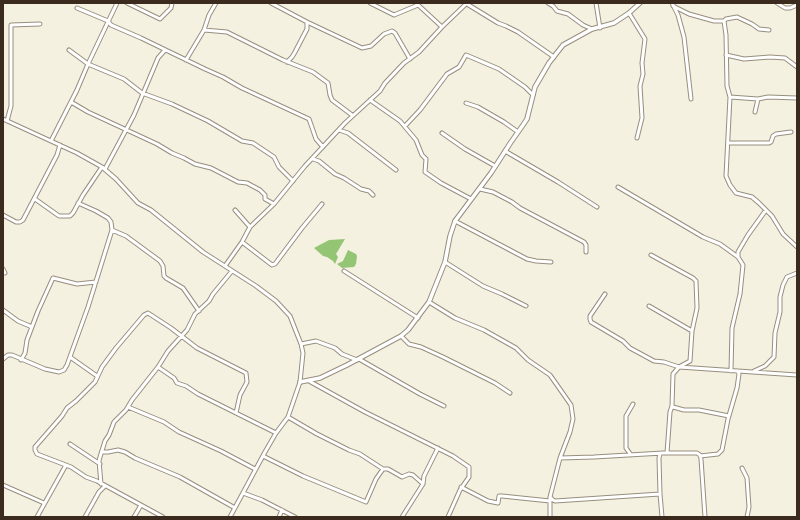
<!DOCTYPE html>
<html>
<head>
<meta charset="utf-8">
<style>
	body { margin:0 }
	#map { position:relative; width:800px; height:520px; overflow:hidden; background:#f4f1e0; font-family:"Shantell Sans",sans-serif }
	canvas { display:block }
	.frame { position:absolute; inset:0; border:4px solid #3b2a1e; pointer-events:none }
</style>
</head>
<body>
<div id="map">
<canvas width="800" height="520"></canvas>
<div class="frame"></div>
</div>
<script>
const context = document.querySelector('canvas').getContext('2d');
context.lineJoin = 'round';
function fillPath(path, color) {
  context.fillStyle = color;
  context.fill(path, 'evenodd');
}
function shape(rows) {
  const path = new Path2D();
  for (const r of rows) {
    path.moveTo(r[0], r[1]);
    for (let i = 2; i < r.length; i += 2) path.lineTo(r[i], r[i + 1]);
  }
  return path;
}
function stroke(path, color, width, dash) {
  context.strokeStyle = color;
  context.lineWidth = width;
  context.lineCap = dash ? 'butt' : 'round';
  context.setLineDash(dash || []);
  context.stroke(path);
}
const green = shape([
	[345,239,336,254,338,257,335,264,333,261,327,257,323,256,314,248,329,240],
	[348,250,356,254,357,256,356,264,354,267,342,268,337,264,343,261]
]);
const minor = shape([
	[127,3,160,19,171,8,172,3],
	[271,3,307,22,362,48,371,46,384,34,392,31,395,33,410,59],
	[370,3,394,15,418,5],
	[416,3,442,27],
	[548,3,553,6,557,11,568,14,583,25,592,29],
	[596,3,600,28],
	[672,3,678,15,684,37,691,99],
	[777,3,785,8,790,8,797,5],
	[467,4,498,23,506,26,518,32,554,57],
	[673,6,689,14,714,21,724,21,726,19,737,17,752,24,759,29,769,30],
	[77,8,108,21,111,25,141,38,205,69,223,77,242,88,309,119,316,139,323,147],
	[629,13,645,39,642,63,643,74,640,86,642,118,637,138],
	[724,21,726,35,727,86,730,97,726,176,730,185,736,193,752,197,759,203,772,216,783,234,797,247],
	[204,30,227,32,283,60,313,72,328,83,330,95,332,100,352,115],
	[69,50,88,64,124,79,142,93,172,104,208,121,242,141,253,143,274,157,279,167,293,181],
	[726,55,744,59,770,57,785,58,797,67],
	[186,60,204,30,209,15,216,3],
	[287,62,292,57,295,52,307,29,307,22],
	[730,97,758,99,755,112],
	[758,99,768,97,797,98],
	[370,100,400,121,416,140,422,155,426,159,425,172,441,183,471,199],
	[71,102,88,112,157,144,172,153,184,158,195,164,211,168,238,182,247,183,260,190,265,195,265,199,274,204],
	[466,103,478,107,504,122,518,132],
	[3,119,77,153,102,167,116,179,138,203,151,210,203,252,256,286,276,301,290,316,301,344,303,353,300,382,288,417,276,433,265,452,230,517],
	[7,121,11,106,11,25,40,24],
	[405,126,420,110,447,74,459,67,466,55,499,69,525,87,533,95],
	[339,130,348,133,396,170],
	[442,133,465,149,495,166],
	[51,141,77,90,88,64,117,3],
	[729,143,769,143,771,142,773,136,776,134,791,132],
	[505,151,558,182,597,207],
	[313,159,319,161,335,174,344,178,361,189,369,191,373,195],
	[105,169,134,115,158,58,165,50],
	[618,187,703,237,720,244,738,257],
	[480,189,493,192,512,202,520,208,584,242,586,245,586,252],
	[35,199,59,216,70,216,73,213,83,195,102,167],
	[235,210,250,227],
	[3,215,16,222,20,222,23,220,57,155,60,145],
	[455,221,527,259,536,261,551,262],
	[112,230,126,236,160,261,163,266,164,276,166,278,183,288,199,311],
	[242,242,272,265,275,264,302,228,322,204],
	[651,255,693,278,696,281,697,308,692,331,690,361,679,367,673,374,672,406,673,407,684,410,699,410,729,416],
	[445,262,483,286,502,294,526,306],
	[225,266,242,242,250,227,274,204,305,166,345,123,380,91,385,83,404,63,419,52,442,27,467,3],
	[3,269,5,273],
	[344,271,418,318],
	[605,294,590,316,590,319,591,322,623,341,630,348,654,361,664,362,679,367,797,375],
	[429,302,455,318,484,330,516,348,528,360,550,375,571,405,573,419,570,432,560,458,550,497,550,517],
	[649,306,692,331],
	[3,310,18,321,32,327],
	[401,336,409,344,421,347,443,357,495,383,510,393],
	[301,344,316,341,335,348,342,354,357,360],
	[70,357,97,376],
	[3,359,8,355,12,355,45,369,59,372,64,370,67,365,88,307,112,230,111,222,108,218,96,211,78,203],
	[359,359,420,394,444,406],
	[21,360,25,353,27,340,38,311,53,278,77,284,96,282],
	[158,367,174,378,177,383,186,386,198,394,276,433],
	[731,371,732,328,740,294,743,265,738,257,738,252,748,235,766,210],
	[754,371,765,366,774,357,775,333,780,312,780,297,783,285,787,277,797,273],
	[309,381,365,412,453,456,469,467,469,477,460,490,448,517],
	[128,407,164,422,179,432,221,451,255,469],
	[288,417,317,434,349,450,360,454,383,469,388,469,402,477,409,474,413,475,423,484],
	[70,444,100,464],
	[102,452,108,452,118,450,125,452,135,458,180,477,235,508],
	[667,453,670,412,672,406],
	[660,454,659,458,660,494,662,517],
	[631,455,626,448,626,416,633,404],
	[263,456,303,476,366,502,376,479,383,469],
	[700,456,718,454,722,450,728,419,737,388,739,374,738,372],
	[560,458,594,457,663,453,697,453,700,455,701,459,705,517],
	[742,468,747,478,749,507,747,517],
	[101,484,99,461,100,457,105,441,109,435,114,422,126,410,132,400,158,367,168,351,187,330,195,314,209,301,213,294,232,271],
	[3,485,44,503],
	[461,487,488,501,498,503,499,496,502,496,550,501],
	[243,493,262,500,295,517],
	[550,497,553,500,555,501,660,494],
	[37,517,66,465],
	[85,517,99,492,105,486],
	[134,517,141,505],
	[163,517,97,481,86,477,71,467,37,454,35,450,35,447,62,416,67,408,76,401,95,382,102,367,116,348,144,315,148,313,171,328,197,348,246,373,247,382,240,395,236,413],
	[279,517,282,510],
	[402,517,423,484,424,476,438,448]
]);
const tertiary = shape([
	[300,382,320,378,347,365,401,336,408,330,429,302,445,262,450,236,455,221,491,173,511,142,523,125,527,119,535,87,549,63,563,45,592,29,614,23,629,13,640,3]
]);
fillPath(green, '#94c574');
stroke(minor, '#988e7f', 5);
stroke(tertiary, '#988e7f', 5.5);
stroke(minor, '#fff', 3);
stroke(tertiary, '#fff', 3.5);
</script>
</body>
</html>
